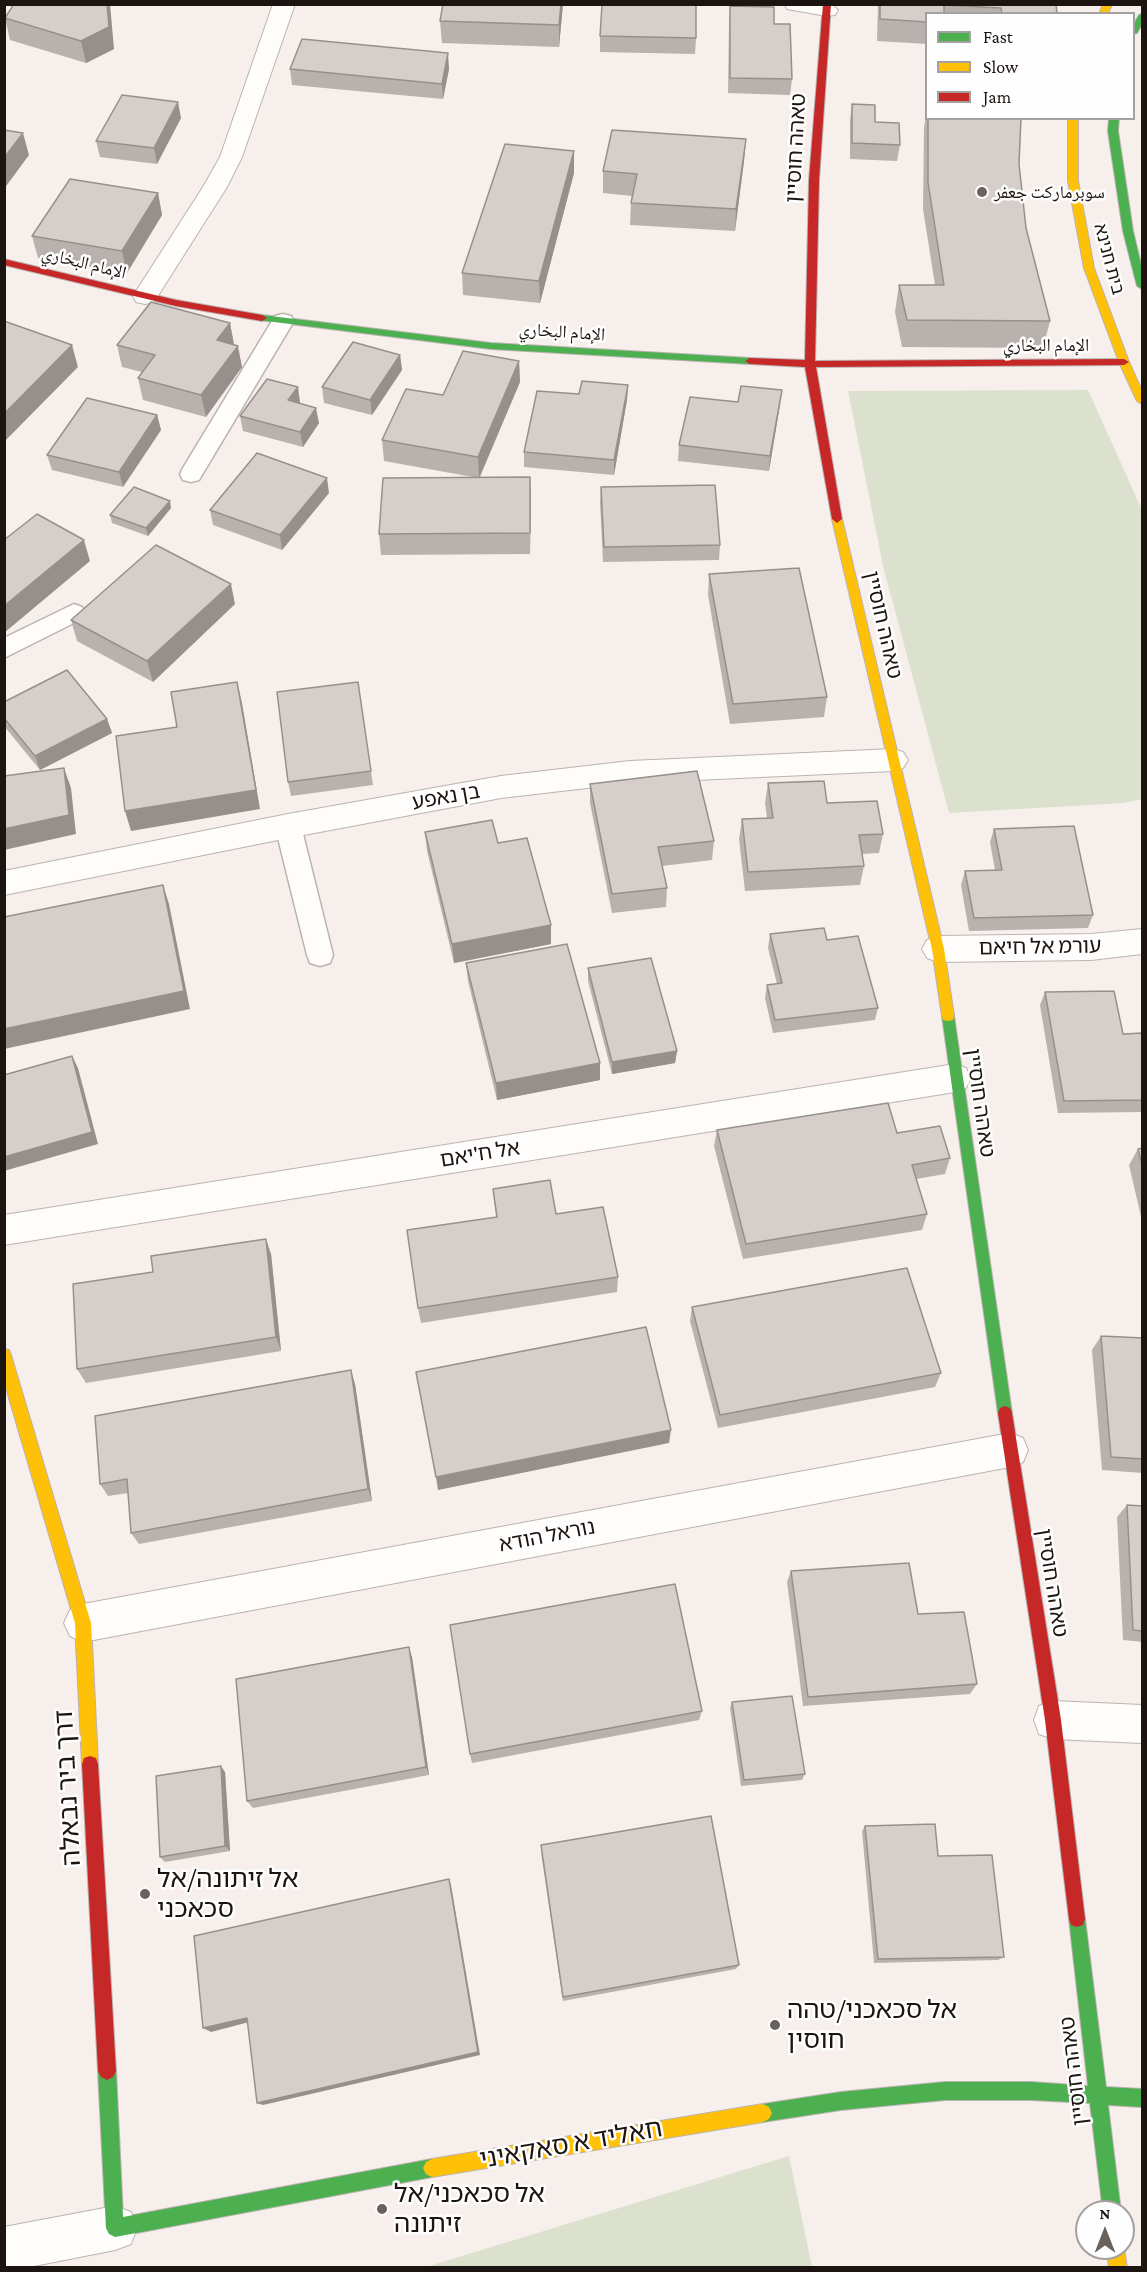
<!DOCTYPE html>
<html>
<head>
<meta charset="utf-8">
<style>
	body { margin:0 }
	#map { position:relative; width:1147px; height:2272px; overflow:hidden; background:#f7efec; font-family:"Crimson Pro",serif }
	canvas { display:block }
	.frame { position:absolute; inset:0; border:6px solid #1c1410; pointer-events:none }
	.legend { position:absolute; left:925px; top:12px; width:210px; height:108px; box-sizing:border-box; background:#fefefe; border:2px solid #a4a09f; margin:0; padding:8px 10px; list-style:none; font-size:18px; color:#1c1410 }
	.legend li { display:flex; align-items:center; gap:12px; height:30px }
	.legend b { width:30px; border:2px solid #a4a09f }
	.north { position:absolute; left:1075px; top:2200px; width:60px; height:60px; box-sizing:border-box; background:#fefefe; border:2px solid #a4a09f; border-radius:50%; rotate:0deg; font-size:16px; font-weight:700; line-height:24px; text-align:center; color:#1c1410 }
	.north::after { content:''; display:block; margin:auto; width:21px; height:27px; background:#69615d; clip-path:polygon(50% 0,100% 100%,50% 72%,0 100%) }
</style>
</head>
<body>
<div id="map">
<canvas width="1147" height="2272"></canvas>
<div class="frame"></div>
<ul class="legend">
<li><b style="height:8px;background:#4caf50"></b>Fast</li>
<li><b style="height:8px;background:#ffc107"></b>Slow</li>
<li><b style="height:8px;background:#c62828"></b>Jam</li>
</ul>
<div class="north">N</div>
</div>
<script>
const context = document.querySelector('canvas').getContext('2d');
context.lineJoin = 'round';
function fillPath(path, color) {
  context.fillStyle = color;
  context.fill(path, 'evenodd');
}
function shape(rows) {
  const path = new Path2D();
  for (const r of rows) {
    path.moveTo(r[0], r[1]);
    for (let i = 2; i < r.length; i += 2) path.lineTo(r[i], r[i + 1]);
  }
  return path;
}
function stroke(path, color, width, dash) {
  context.strokeStyle = color;
  context.lineWidth = width;
  context.lineCap = dash ? 'butt' : 'round';
  context.setLineDash(dash || []);
  context.stroke(path);
}
function label(font, color, halo, rows, align = 'center') {
  context.font = font + ' "Crimson Pro","Noto Naskh Arabic","Noto Sans Hebrew",serif';
  context.lineWidth = 5;
  context.setLineDash([]);
  context.textBaseline = 'middle';
  context.strokeStyle = halo;
  context.fillStyle = color;
  for (const [text, x, y, turn = 0] of rows) {
    context.save();
    context.translate(x, y);
    context.rotate((+turn || 0) * Math.PI / 180);
    context.textAlign = isNaN(turn) ? turn : align;
    if (halo) context.strokeText(text, 0, 0);
    context.fillText(text, 0, 0);
    context.restore();
  }
}
const green = shape([
	[1088,390,1142,510,1142,799,1124,803,949,813,883,566,848,391],
	[789,2156,812,2267,426,2267]
]);
const lane = shape([
	[283,314,291,316,294,321,199,480,191,482,183,480,180,474,183,468,275,316,283,314],
	[74,604,82,607,86,613,82,619,4,658,4,638,74,604],
	[288,816,297,819,301,826,333,955,330,963,320,966,310,963,307,955,275,826,279,819,288,816]
]);
const street = shape([
	[273,4,295,4,242,157,227,187,154,302,145,304,136,302,133,296,203,187,220,157,273,4],
	[785,4,831,4,838,10,835,15,827,16,787,9,785,4],
	[893,749,903,752,908,760,903,768,893,771,630,783,501,798,288,838,4,895,4,871,288,814,501,776,630,761,893,749],
	[1142,929,1142,954,1091,960,938,962,927,958,922,949,927,940,938,936,1091,934,1142,929],
	[955,1064,966,1068,971,1078,966,1088,955,1092,4,1245,4,1215,955,1064],
	[1010,1433,1023,1438,1028,1450,1023,1462,1010,1467,83,1642,70,1636,64,1623,70,1610,83,1604,1010,1433],
	[1053,1701,1142,1705,1142,1743,1053,1739,1039,1734,1034,1720,1039,1706,1053,1701],
	[115,2206,131,2212,137,2228,131,2244,115,2250,24,2268,4,2268,4,2227,115,2206]
]);
const fast = shape([
	[1142,14,1142,24,1137,33,1134,34,1134,24,1139,15,1142,14],
	[1109,118,1119,118,1118,131,1133,231,1142,269,1142,289,1137,286,1123,231,1108,131,1109,118],
	[262,315,491,343,750,358,755,361,750,364,491,349,258,320,257,318,262,315],
	[948,1011,953,1012,954,1016,1012,1413,1010,1418,1005,1420,1000,1418,998,1413,942,1016,943,1012,948,1011],
	[1077,1911,1083,1913,1085,1919,1106,2087,1142,2089,1142,2107,1108,2105,1121,2212,1103,2212,1090,2103,1031,2100,945,2100,841,2110,763,2122,757,2119,754,2113,757,2107,763,2104,841,2092,945,2082,1031,2082,1088,2086,1069,1919,1071,1913,1077,1911],
	[107,2062,113,2065,116,2071,123,2217,432,2159,438,2162,441,2168,438,2174,432,2177,115,2237,109,2234,106,2228,98,2071,101,2065,107,2062]
]);
const slow = shape([
	[1103,4,1112,4,1108,14,1099,14,1103,4],
	[1068,118,1078,118,1078,181,1094,268,1129,362,1142,391,1142,404,1137,401,1119,362,1084,268,1068,181,1068,118],
	[837,515,842,519,944,949,954,1016,953,1020,948,1021,943,1020,942,1016,932,949,832,519,837,515],
	[4,1349,9,1350,11,1355,91,1623,98,1764,96,1770,90,1772,84,1770,82,1764,75,1623,4,1381,4,1349],
	[763,2104,769,2107,772,2113,769,2119,763,2122,432,2177,426,2174,423,2168,426,2162,432,2159,763,2104],
	[1123,2243,1127,2268,1109,2268,1107,2248,1123,2248,1123,2243]
]);
const jam = shape([
	[823,4,831,4,819,180,815,361,1124,359,1129,362,1124,365,816,367,842,519,837,523,832,519,805,367,750,364,745,361,750,358,805,360,809,180,823,4],
	[4,259,176,300,262,315,267,318,262,321,176,306,4,265,4,259],
	[1005,1406,1010,1408,1012,1413,1061,1720,1085,1919,1083,1925,1077,1927,1071,1925,1069,1919,1045,1720,998,1413,1000,1408,1005,1406],
	[90,1756,96,1758,98,1764,116,2071,113,2077,107,2080,101,2077,98,2071,82,1764,84,1758,90,1756]
]);
const wall = shape([
	[443,4,563,4,559,47,442,43,440,21],
	[878,4,1056,4,1057,14,927,14,927,44,877,41],
	[730,6,774,24,792,79,790,95,728,93,729,22],
	[5,18,114,49,86,63,10,40],
	[600,36,696,38,695,54,600,52],
	[290,69,449,69,443,99,292,85],
	[852,104,875,122,900,145,897,161,850,159,850,120],
	[927,111,927,118,1021,118,1019,164,1026,228,1050,321,1043,348,902,347,895,312,899,285,935,285,923,209,924,127],
	[181,118,157,164,100,157,96,141],
	[746,139,744,161,735,231,630,225,631,203,632,196,603,193,603,171],
	[574,173,540,303,463,295,462,273],
	[158,193,162,215,127,273,38,258,32,236],
	[230,323,234,345,242,367,206,417,143,400,138,378,142,372,122,367,117,345],
	[400,355,402,370,372,415,324,403,322,387],
	[519,361,520,382,480,477,530,477,530,554,381,555,379,534,473,477,384,461,382,440,443,395],
	[628,385,627,400,614,475,524,467,524,452,579,394],
	[782,390,769,471,678,461,679,445,738,402],
	[300,402,300,403,319,423,303,447,243,431,240,416],
	[157,415,161,430,123,487,52,470,47,455],
	[601,487,720,545,719,560,603,562,600,502],
	[329,493,282,550,213,525,210,510],
	[171,508,148,536,112,523,110,515],
	[709,574,827,697,824,717,730,724,708,595],
	[235,604,153,682,77,641,71,620],
	[358,682,373,785,291,796,288,782],
	[4,702,107,719,112,733,40,770,4,726],
	[768,783,827,803,883,834,879,853,862,854,864,866,860,885,745,891,739,839,742,819,767,818,765,803],
	[590,784,714,841,712,860,662,866,667,888,666,907,612,913,590,803],
	[994,829,1093,915,1088,928,969,931,961,885,965,871,995,870,990,842],
	[425,832,498,843,551,925,551,944,454,963,427,851],
	[770,934,827,940,878,1008,875,1020,773,1033,765,998,767,985,777,984,768,948],
	[466,963,600,1080,497,1100,468,981],
	[588,968,677,1051,675,1063,612,1074,588,981],
	[1045,992,1123,1034,1143,1033,1143,1112,1058,1113,1040,1005],
	[717,1130,897,1133,950,1158,945,1174,916,1179,927,1214,922,1230,743,1259,714,1146],
	[1143,1148,1143,1225,1129,1165,1138,1149],
	[493,1189,556,1214,618,1277,617,1292,421,1323,418,1308,496,1217],
	[271,1254,281,1351,86,1383,77,1369],
	[692,1307,941,1373,935,1387,718,1428,690,1321],
	[1101,1336,1143,1338,1143,1473,1102,1470,1092,1350],
	[355,1384,372,1501,139,1544,131,1533,128,1493,108,1496,100,1484],
	[1127,1505,1143,1506,1143,1642,1123,1640,1117,1517],
	[791,1571,918,1614,977,1684,970,1694,803,1706,787,1582],
	[412,1657,429,1775,253,1808,247,1801],
	[732,1702,805,1774,802,1780,741,1786,730,1708],
	[702,1711,699,1720,472,1763,470,1754],
	[225,1772,230,1851,165,1862,160,1857],
	[865,1826,1004,1957,998,1960,874,1963,862,1831],
	[541,1852,739,1965,736,1969,563,2001]
]);
const shadedWall = shape([
	[107,4,110,4,114,49,86,63,81,41],
	[561,4,563,4,559,47,559,25],
	[448,53,449,69,443,99,442,84],
	[178,102,181,118,157,164,154,148],
	[23,133,29,155,4,189,4,158],
	[746,139,744,161,735,231,736,209],
	[574,151,574,173,540,303,539,281],
	[158,193,162,215,127,273,122,251],
	[230,323,234,345,217,340],
	[72,345,78,367,4,442,4,414],
	[238,346,242,367,206,417,201,395],
	[400,355,402,370,372,415,370,400],
	[519,361,520,382,479,478,478,457],
	[628,385,627,400,614,475,614,460],
	[298,387,300,402,291,416,288,400],
	[782,390,780,405,769,471,770,456],
	[316,408,319,423,303,447,300,432],
	[157,415,161,430,123,487,119,472],
	[530,477,531,498,530,554],
	[327,478,329,493,282,550,280,535],
	[170,501,171,508,148,536,146,528],
	[84,540,90,561,4,633,4,606],
	[231,584,235,604,153,682,147,661],
	[237,682,242,703,260,809,131,831,125,811],
	[107,719,112,733,40,770,35,756],
	[64,768,71,788,76,834,4,850,4,829],
	[163,885,169,904,190,1009,4,1049,4,1029],
	[551,925,551,944,454,963,452,944],
	[677,1051,675,1063,612,1074,612,1062],
	[72,1056,78,1068,98,1144,4,1171,4,1157],
	[600,1063,600,1080,497,1100,496,1083],
	[266,1239,271,1254,281,1351,276,1337],
	[351,1370,355,1384,372,1501,368,1489],
	[671,1430,669,1443,438,1490,436,1477],
	[409,1647,412,1657,429,1775,426,1767],
	[221,1766,225,1772,230,1851,225,1846],
	[449,1879,451,1885,480,2055,263,2105,257,2103],
	[247,2018,253,2021,211,2032,203,2028]
]);
const building = shape([
	[14,4,107,4,109,27,81,41,5,18,14,4],
	[443,4,561,4,559,25,440,21,443,4],
	[602,4,696,4,696,38,600,36,602,4],
	[880,4,1056,4,1057,14,1002,14,1001,8,944,5,944,14,927,14,927,22,880,19,880,4],
	[730,6,774,7,774,24,790,24,792,79,730,78,730,6],
	[302,39,448,53,442,84,290,69,302,39],
	[122,95,178,102,154,148,96,141,122,95],
	[852,104,875,105,875,122,899,123,900,145,852,143,852,104],
	[928,118,1021,118,1019,164,1026,228,1050,321,907,320,899,285,944,285,928,182,928,118],
	[4,130,23,133,4,158,4,130],
	[612,130,746,139,736,209,631,203,637,174,603,171,612,130],
	[505,144,574,151,539,281,462,273,505,144],
	[70,179,158,193,122,251,32,236,70,179],
	[151,302,230,323,217,340,238,346,201,395,138,378,155,355,117,345,151,302],
	[4,321,72,345,4,414,4,321],
	[353,342,400,355,370,400,322,387,353,342],
	[463,351,519,361,478,457,382,440,406,389,443,395,463,351],
	[267,379,298,387,288,400,316,408,300,432,240,416,267,379],
	[582,381,628,385,614,460,524,452,537,391,579,394,582,381],
	[741,386,782,390,770,456,679,445,690,397,738,402,741,386],
	[87,398,157,415,119,472,47,455,87,398],
	[257,453,327,478,280,535,210,510,257,453],
	[530,477,530,533,379,534,383,478,530,477],
	[715,485,720,545,604,547,601,487,715,485],
	[134,487,170,501,146,528,110,515,134,487],
	[37,514,84,540,4,606,4,540,37,514],
	[156,545,231,584,147,661,71,620,156,545],
	[799,568,827,697,733,704,709,574,799,568],
	[67,670,107,719,35,756,4,718,4,702,67,670],
	[237,682,256,790,125,811,116,736,177,727,171,692,237,682],
	[358,682,371,771,288,782,277,692,358,682],
	[64,768,69,815,4,829,4,776,64,768],
	[697,771,714,841,658,847,667,888,612,894,590,784,697,771],
	[824,781,827,803,877,801,883,834,859,835,864,866,748,872,742,819,773,818,768,783,824,781],
	[492,820,498,843,527,838,551,925,452,944,425,832,492,820],
	[1074,826,1093,915,974,918,965,871,1002,870,994,829,1074,826],
	[163,885,184,991,4,1029,4,917,163,885],
	[824,928,827,940,858,936,878,1008,775,1020,767,985,782,983,770,934,824,928],
	[567,944,600,1063,496,1083,466,963,567,944],
	[651,958,677,1051,612,1062,588,968,651,958],
	[1114,991,1123,1034,1143,1033,1143,1100,1064,1101,1045,992,1114,991],
	[72,1056,92,1132,4,1157,4,1075,72,1056],
	[888,1103,897,1133,940,1126,950,1158,912,1165,927,1214,746,1244,717,1130,888,1103],
	[1143,1148,1143,1169,1138,1149,1143,1148],
	[550,1180,556,1214,603,1207,618,1277,418,1308,407,1230,497,1217,493,1189,550,1180],
	[266,1239,276,1337,77,1369,73,1284,153,1272,151,1256,266,1239],
	[907,1268,941,1373,720,1415,692,1307,907,1268],
	[646,1327,671,1430,436,1477,416,1372,646,1327],
	[1101,1336,1143,1338,1143,1459,1111,1457,1101,1336],
	[351,1370,368,1489,131,1533,127,1479,100,1484,95,1416,351,1370],
	[1127,1505,1143,1506,1143,1631,1133,1630,1127,1505],
	[909,1563,918,1614,964,1612,977,1684,808,1697,791,1571,909,1563],
	[675,1584,702,1711,470,1754,450,1625,675,1584],
	[409,1647,426,1767,247,1801,236,1679,409,1647],
	[792,1696,805,1774,744,1780,732,1702,792,1696],
	[221,1766,225,1846,160,1857,156,1776,221,1766],
	[711,1816,739,1965,563,1997,541,1845,711,1816],
	[935,1824,938,1856,992,1855,1004,1957,878,1959,865,1826,935,1824],
	[449,1879,478,2052,257,2103,247,2018,203,2028,194,1936,449,1879]
]);
const markers = [
	[982,192,6,"#69615d"],
	[145,1894,6,"#69615d"],
	[775,2025,6,"#69615d"],
	[382,2209,6,"#69615d"]
];
const farPoinames = [
	["سوبرماركت جعفر",994,192]
];
const farStreetnames = [
	["בית חנינא",1109,259,75],
	["الإمام البخاري",84,263,14],
	["الإمام البخاري",562,332,4],
	["الإمام البخاري",1046,345]
];
const streetNames = [
	["טאהה חוסיין",796,148,-87],
	["טאהה חוסיין",883,625,77],
	["בן נאפע",446,797,-10],
	["עורמ אל חיאם",1040,947,-1],
	["טאהה חוסיין",980,1103,82],
	["אל ח'יאם",480,1154,-9],
	["נוראל הודא",547,1536,-11],
	["טאהה חוסיין",1052,1583,81],
	["טאהה חוסיין",1074,2071,-97]
];
const nearStreetnames = [
	["דרך ביר נבאלה",68,1788,-93],
	["חאליד א סאקאיני",571,2144,-10]
];
const nearPoinames = [
	["אל זיתונה/אל",157,1879],
	["סכאכני",157,1909],
	["אל סכאכני/טהה",787,2010],
	["חוסין",787,2040],
	["אל סכאכני/אל",394,2194],
	["זיתונה",394,2224]
];
fillPath(green, '#dce1ce');
stroke(lane, '#bbb3b0', 3);
stroke(street, '#bbb3b0', 2);
stroke(fast, '#bbb3b0', 2);
stroke(slow, '#bbb3b0', 2);
stroke(jam, '#bbb3b0', 2);
fillPath(lane, '#fefdfc');
fillPath(street, '#fefdfc');
fillPath(fast, '#4caf50');
fillPath(slow, '#ffc107');
fillPath(jam, '#c62828');
fillPath(wall, '#b8b1ae');
fillPath(shadedWall, '#96908d');
fillPath(building, '#d6ceca');
stroke(building, '#96908d', 1.5);
for (const [x, y, r, color] of markers) {
  const dot = new Path2D();
  dot.arc(x, y, r, 0, 2 * Math.PI);
  context.fillStyle = color;
  context.fill(dot);
  stroke(dot, '#fefefe', 2);
}
label('18px', '#1c1410', '#fefefe', farPoinames, 'left');
label('18px', '#1c1410', '#fefefe', farStreetnames);
label('21px', '#1c1410', '#fefefe', streetNames);
label('26px', '#1c1410', '#fefefe', nearStreetnames);
label('26px', '#1c1410', '#fefefe', nearPoinames, 'left');
</script>
</body>
</html>
